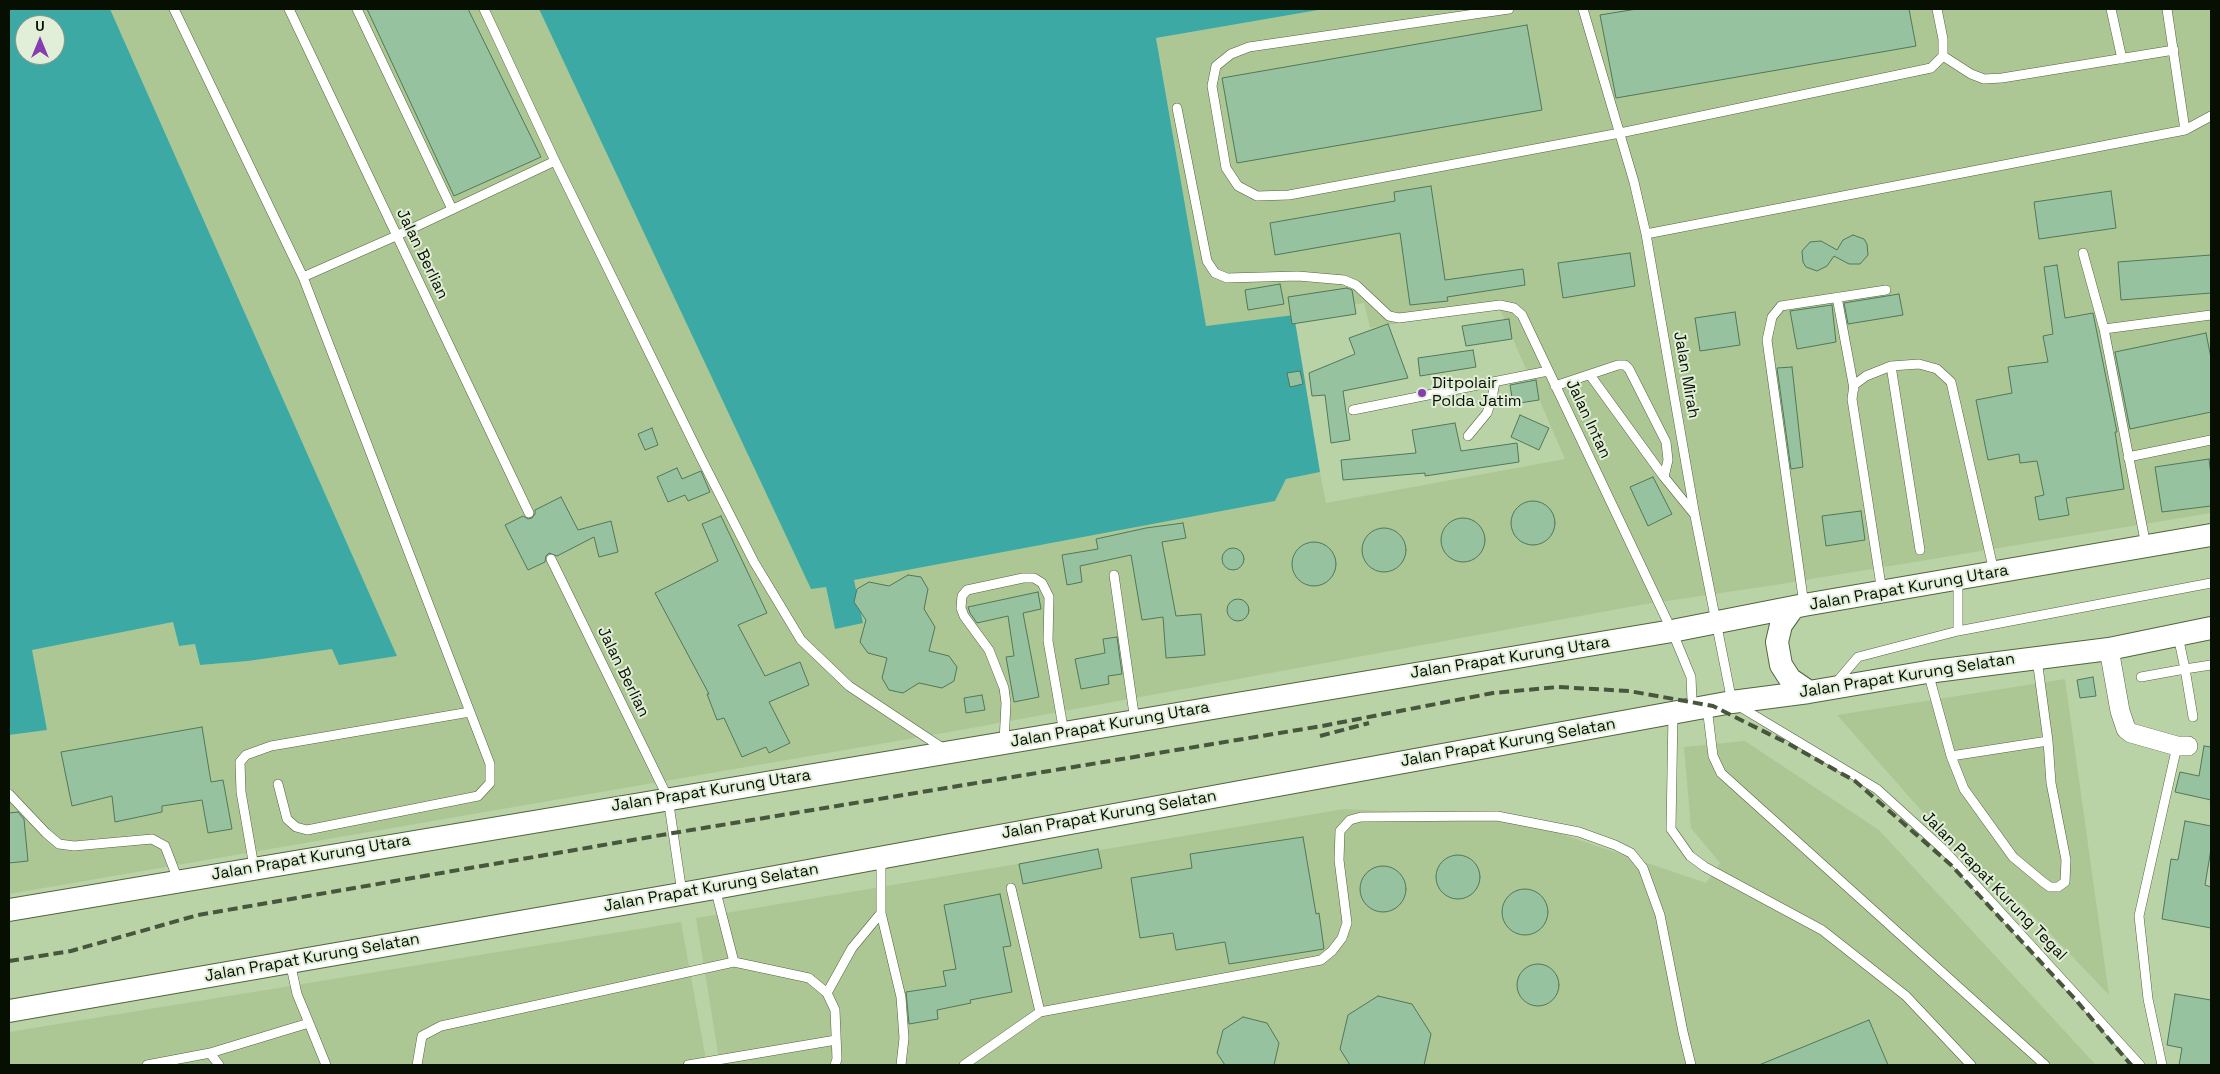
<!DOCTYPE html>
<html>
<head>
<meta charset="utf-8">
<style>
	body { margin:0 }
	#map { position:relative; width:2220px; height:1074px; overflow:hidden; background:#bad3a6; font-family:"Space Grotesk",sans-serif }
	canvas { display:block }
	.frame { position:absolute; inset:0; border:10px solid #070e02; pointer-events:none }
	.north { position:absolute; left:15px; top:15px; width:50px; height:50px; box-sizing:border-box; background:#e2efd8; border:1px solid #8a9582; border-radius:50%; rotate:0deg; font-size:14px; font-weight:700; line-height:20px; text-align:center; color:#070e02 }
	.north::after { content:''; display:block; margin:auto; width:18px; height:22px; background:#863daf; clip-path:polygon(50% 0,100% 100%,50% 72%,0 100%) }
</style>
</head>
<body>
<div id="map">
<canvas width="2220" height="1074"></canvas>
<div class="frame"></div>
<div class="north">U</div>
</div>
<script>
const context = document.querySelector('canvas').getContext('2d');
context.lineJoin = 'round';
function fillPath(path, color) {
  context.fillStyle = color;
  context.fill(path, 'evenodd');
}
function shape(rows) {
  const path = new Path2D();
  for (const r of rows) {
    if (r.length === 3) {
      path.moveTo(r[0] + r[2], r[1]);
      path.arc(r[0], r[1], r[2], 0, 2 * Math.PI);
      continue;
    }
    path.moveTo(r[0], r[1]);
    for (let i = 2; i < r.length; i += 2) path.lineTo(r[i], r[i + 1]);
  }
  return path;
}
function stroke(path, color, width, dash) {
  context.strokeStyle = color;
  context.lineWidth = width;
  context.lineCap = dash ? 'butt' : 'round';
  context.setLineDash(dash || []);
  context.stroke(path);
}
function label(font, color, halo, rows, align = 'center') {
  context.font = font + ' "Space Grotesk",sans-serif';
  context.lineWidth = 4;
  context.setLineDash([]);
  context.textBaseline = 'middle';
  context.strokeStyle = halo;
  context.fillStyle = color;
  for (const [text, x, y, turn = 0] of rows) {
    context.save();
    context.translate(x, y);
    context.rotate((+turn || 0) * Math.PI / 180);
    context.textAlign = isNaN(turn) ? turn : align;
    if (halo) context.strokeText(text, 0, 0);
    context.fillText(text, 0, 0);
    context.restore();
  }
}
const built = shape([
	[110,9,539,9,811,588,826,587,835,629,854,580,1275,501,1286,479,1320,472,1326,503,1565,459,1499,307,1370,328,1364,303,1294,315,1206,327,1156,38,1324,9,2211,9,2211,513,1775,585,1640,605,961,730,9,894,9,735,47,730,31,650,173,622,179,646,195,644,200,665,248,661,332,649,397,656],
	[2065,679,2109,995,2022,904,1994,893,1837,715],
	[1745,741,1879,830,2096,1065,720,1065,696,918,1344,809,1425,813,1535,825,1706,883,1720,863,1691,828,1684,747],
	[681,922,707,1065,9,1065,9,1032]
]);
const water = shape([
	[9,9,110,9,397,656,339,665,332,649,248,661,200,665,195,644,179,646,173,622,32,650,47,730,9,735],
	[25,25,55,25,55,55,25,55],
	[539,9,1324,9,1156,38,1206,326,1294,315,1320,472,1286,479,1275,501,854,580,863,623,835,629,826,587,811,589]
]);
const building = shape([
	[367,9,468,9,541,157,454,196,367,9],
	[1637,9,1909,9,1916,46,1616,98,1600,15,1637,9],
	[1527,25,1542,110,1237,163,1222,78,1527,25],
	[1431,186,1445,280,1523,269,1525,285,1447,297,1448,301,1410,305,1400,233,1275,255,1270,223,1395,201,1394,192,1431,186],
	[2111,191,2116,228,2039,239,2034,202,2111,191],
	[1853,235,1864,239,1867,244,1868,255,1860,264,1849,264,1834,256,1827,266,1817,271,1806,267,1803,262,1802,251,1810,242,1821,241,1837,250,1843,240,1853,235],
	[1630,253,1635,286,1563,298,1558,263,1630,253],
	[2211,255,2211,293,2121,300,2118,262,2211,255],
	[2057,265,2065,318,2093,313,2117,432,2115,432,2124,489,2066,498,2069,515,2039,520,2035,497,2044,495,2037,461,2020,463,2019,454,1988,460,1976,400,2012,393,2008,367,2048,362,2043,336,2053,334,2044,267,2057,265],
	[1280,284,1284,304,1248,310,1245,290,1280,284],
	[1347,288,1352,290,1356,314,1292,324,1288,297,1347,288],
	[1899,294,1903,315,1848,324,1844,303,1899,294],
	[1832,305,1836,342,1797,349,1790,311,1832,305],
	[1735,312,1740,345,1700,351,1695,318,1735,312],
	[1509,319,1512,339,1466,346,1462,326,1509,319],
	[1388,324,1408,378,1343,391,1350,440,1331,443,1325,395,1312,396,1309,373,1355,354,1349,338,1388,324],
	[2206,333,2211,358,2211,412,2130,429,2115,352,2206,333],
	[1473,350,1476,367,1420,376,1418,358,1473,350],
	[1792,367,1803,467,1791,469,1777,368,1792,367],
	[1300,371,1303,384,1290,387,1287,373,1300,371],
	[1536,380,1539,400,1513,404,1510,385,1536,380],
	[1520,415,1549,428,1539,450,1511,437,1520,415],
	[1455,423,1461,451,1517,443,1519,462,1425,476,1425,473,1343,480,1341,460,1416,453,1412,430,1455,423],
	[652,428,658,445,645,450,638,434,652,428],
	[2209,459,2211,476,2211,506,2162,512,2155,467,2209,459],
	[677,468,682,479,701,471,710,492,688,501,685,495,668,502,657,477,677,468],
	[1653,477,1672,514,1648,526,1630,487,1653,477],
	[561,497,578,530,611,521,618,552,599,557,594,537,557,556,549,553,546,556,545,562,528,570,505,525,523,516,528,519,532,518,535,514,535,510,561,497],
	[1533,523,22],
	[1861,511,1865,540,1826,546,1822,516,1861,511],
	[721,516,767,613,738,625,765,676,800,662,809,685,769,702,790,743,769,753,766,747,742,757,724,718,717,720,707,694,709,694,655,593,718,561,702,524,721,516],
	[1463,540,22],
	[1183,523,1186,538,1162,542,1176,616,1201,614,1205,655,1166,658,1163,617,1142,620,1131,555,1080,566,1082,582,1067,585,1062,555,1098,549,1096,539,1146,528,1183,523],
	[1384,550,22],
	[1314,564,22],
	[1233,559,11],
	[908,575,921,577,928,589,924,609,935,627,929,651,949,656,957,667,954,681,942,688,919,683,903,693,889,690,882,678,887,658,868,653,860,642,866,620,854,602,857,589,869,582,889,586,908,575],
	[1038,592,1041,609,1023,613,1039,697,1014,702,1006,657,1014,656,1008,616,977,623,970,613,968,607,1038,592],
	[1238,610,11],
	[1117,637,1122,674,1108,676,1109,684,1081,689,1075,659,1105,653,1103,639,1117,637],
	[2093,677,2096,696,2080,698,2077,680,2093,677],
	[982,695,985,710,966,713,964,698,982,695],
	[202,727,211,782,223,780,232,829,208,833,202,800,162,806,162,812,115,822,112,796,72,806,61,752,202,727],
	[2204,746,2211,747,2211,800,2175,792,2180,772,2199,776,2204,746],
	[18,812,24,819,28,861,9,863,9,813,18,812],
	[2185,821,2211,826,2211,849,2205,885,2211,887,2211,928,2162,919,2171,859,2178,860,2185,821],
	[1303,837,1316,914,1319,913,1324,949,1229,964,1225,942,1176,950,1173,933,1140,938,1131,878,1192,868,1190,854,1303,837],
	[1098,849,1102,868,1023,884,1019,864,1098,849],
	[1458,877,22],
	[1383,889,23],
	[1525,912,23],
	[1000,894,1011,946,1003,947,1012,992,970,1000,971,1003,937,1010,938,1019,909,1024,906,992,946,986,943,971,956,969,944,905,1000,894],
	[1538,985,21],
	[2175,994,2211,1000,2211,1065,2179,1065,2182,1048,2167,1045,2175,994],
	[1378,996,1412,1004,1431,1034,1424,1065,1350,1065,1340,1049,1348,1015,1378,996],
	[1243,1017,1267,1023,1279,1043,1274,1065,1225,1065,1217,1053,1223,1030,1243,1017],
	[1869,1020,1888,1065,1759,1065,1869,1020]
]);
const service = shape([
	[174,9,303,277,490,764,490,783,478,796,307,830,296,827,287,819,278,784],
	[289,9,529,513],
	[357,9,452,209],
	[484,9,555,161,702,460,754,562,801,640,849,686,944,749],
	[1509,9,1249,47,1231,54,1216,66,1212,86,1226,168,1238,186,1257,196,1289,195,1620,133,1931,68,1943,56,1943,39,1937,9],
	[1583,9,1634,182,1646,234,1695,516,1732,702,1877,789,1944,850,2140,1065],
	[2111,9,2122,59],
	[1943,56,1971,74,1984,79,2002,78,2174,50],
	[1177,108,1207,261,1215,273,1227,278,1298,276,1344,280,1356,285,1389,316,1399,318,1500,305,1514,308,1522,315,1672,631,1691,677,1692,701,1690,708],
	[2185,130,2211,116],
	[1646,234,2185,130,2167,9],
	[2083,253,2104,329,2146,546],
	[303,277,396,236,555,161],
	[1837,297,1854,389],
	[2104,329,2211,315],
	[1891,366,1920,550],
	[1590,375,1664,477,1695,515],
	[1555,386,1618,365,1625,365,1629,369,1666,442,1668,460,1664,477],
	[1353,410,1548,371],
	[1468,436,1487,413,1492,398,1495,382],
	[2128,457,2211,440],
	[551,559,668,798,682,893],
	[1114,575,1135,721],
	[1882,592,1852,399,1854,385,1866,376,1891,366,1919,364,1937,369,1951,382,1994,572],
	[1804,605,1767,340,1772,317,1781,306,1886,290],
	[1958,631,2211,583],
	[2178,636,2185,669,2211,665],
	[1928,672,1951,756,1964,789,2013,857,2043,882,2050,887,2058,887,2065,882,2066,860,2051,783,2048,741,2037,659],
	[2141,677,2185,669,2193,717],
	[1835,684,1858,657,1958,631,1958,580],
	[1707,707,1713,756,1721,773,2045,1065],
	[1673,713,1671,829,1690,856,1705,867,1822,930,1906,996,1971,1065],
	[1004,742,1006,703,1004,688,989,650,964,616,961,608,962,596,967,590,1023,578,1034,578,1042,583,1049,597,1048,641,1064,733],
	[1951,756,2048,741],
	[9,794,46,833,59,844,74,846,152,839,165,846,178,880],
	[881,858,881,913,901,997,904,1038,901,1065],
	[254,867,241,792,240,762,246,755,271,746,470,712],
	[715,888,734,962],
	[1011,888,1040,1012,1321,960,1332,951,1342,938,1347,923,1339,860,1340,831,1350,820,1361,817,1497,816,1579,832,1615,845,1631,853,1643,868,1660,915,1683,1032,1691,1065],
	[827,993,852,948,881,913],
	[309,1023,326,1065],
	[210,1053,219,1065],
	[147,1065,210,1053,309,1023,297,994,290,962],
	[417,1065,422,1036,441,1026,734,962,809,978,827,993,835,1010,837,1059,835,1065],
	[688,1065,836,1040],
	[964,1065,1040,1012],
	[2162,1065,2148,999,2139,916,2177,746]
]);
const minor = shape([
	[2109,649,2120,711,2126,729,2131,733,2177,746,2188,746]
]);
const tertiary = shape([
	[1793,608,1781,625,1777,642,1781,665,1790,679,1809,692],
	[9,910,1672,631,1804,605,2211,535],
	[9,1011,715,888,1732,702,1809,692,1927,672,2109,649,2211,628]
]);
const rail = shape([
	[1320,736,1369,723],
	[9,961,71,951,198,915,673,833,1322,726,1493,693,1558,687,1629,691,1713,706,1787,743,1855,781,1951,865,2075,999,2131,1065]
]);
const markers = [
	[1422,393,5,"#863daf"]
];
const streetNames = [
	["Jalan Berlian",422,254,64],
	["Jalan Mirah",1686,375,80],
	["Jalan Intan",1588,419,65],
	["Jalan Prapat Kurung Utara",1909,588,-10],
	["Jalan Prapat Kurung Utara",1510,658,-9],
	["Jalan Berlian",623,672,64],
	["Jalan Prapat Kurung Selatan",1907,676,-9],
	["Jalan Prapat Kurung Utara",1110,725,-10],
	["Jalan Prapat Kurung Selatan",1508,743,-10],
	["Jalan Prapat Kurung Utara",711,791,-9],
	["Jalan Prapat Kurung Selatan",1109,815,-10],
	["Jalan Prapat Kurung Utara",311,858,-10],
	["Jalan Prapat Kurung Tegal",1994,886,46],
	["Jalan Prapat Kurung Selatan",711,888,-10],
	["Jalan Prapat Kurung Selatan",312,958,-10]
];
const poiNames = [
	["Ditpolair",1432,384],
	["Polda Jatim",1432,402]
];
fillPath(built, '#acc794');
fillPath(water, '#3ca9a4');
fillPath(building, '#97c2a0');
stroke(building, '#50785a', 1);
stroke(service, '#50653d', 10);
stroke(minor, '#50653d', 20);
stroke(tertiary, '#50653d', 24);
stroke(service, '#fff', 9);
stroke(minor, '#fff', 19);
stroke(tertiary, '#fff', 22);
stroke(rail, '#48563e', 4, [10, 5]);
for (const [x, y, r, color] of markers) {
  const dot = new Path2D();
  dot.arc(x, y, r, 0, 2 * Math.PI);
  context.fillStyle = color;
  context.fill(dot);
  stroke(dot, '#e2efd8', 2);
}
label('16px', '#070e02', '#e2efd8', streetNames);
label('16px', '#070e02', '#e2efd8', poiNames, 'left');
</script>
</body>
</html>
